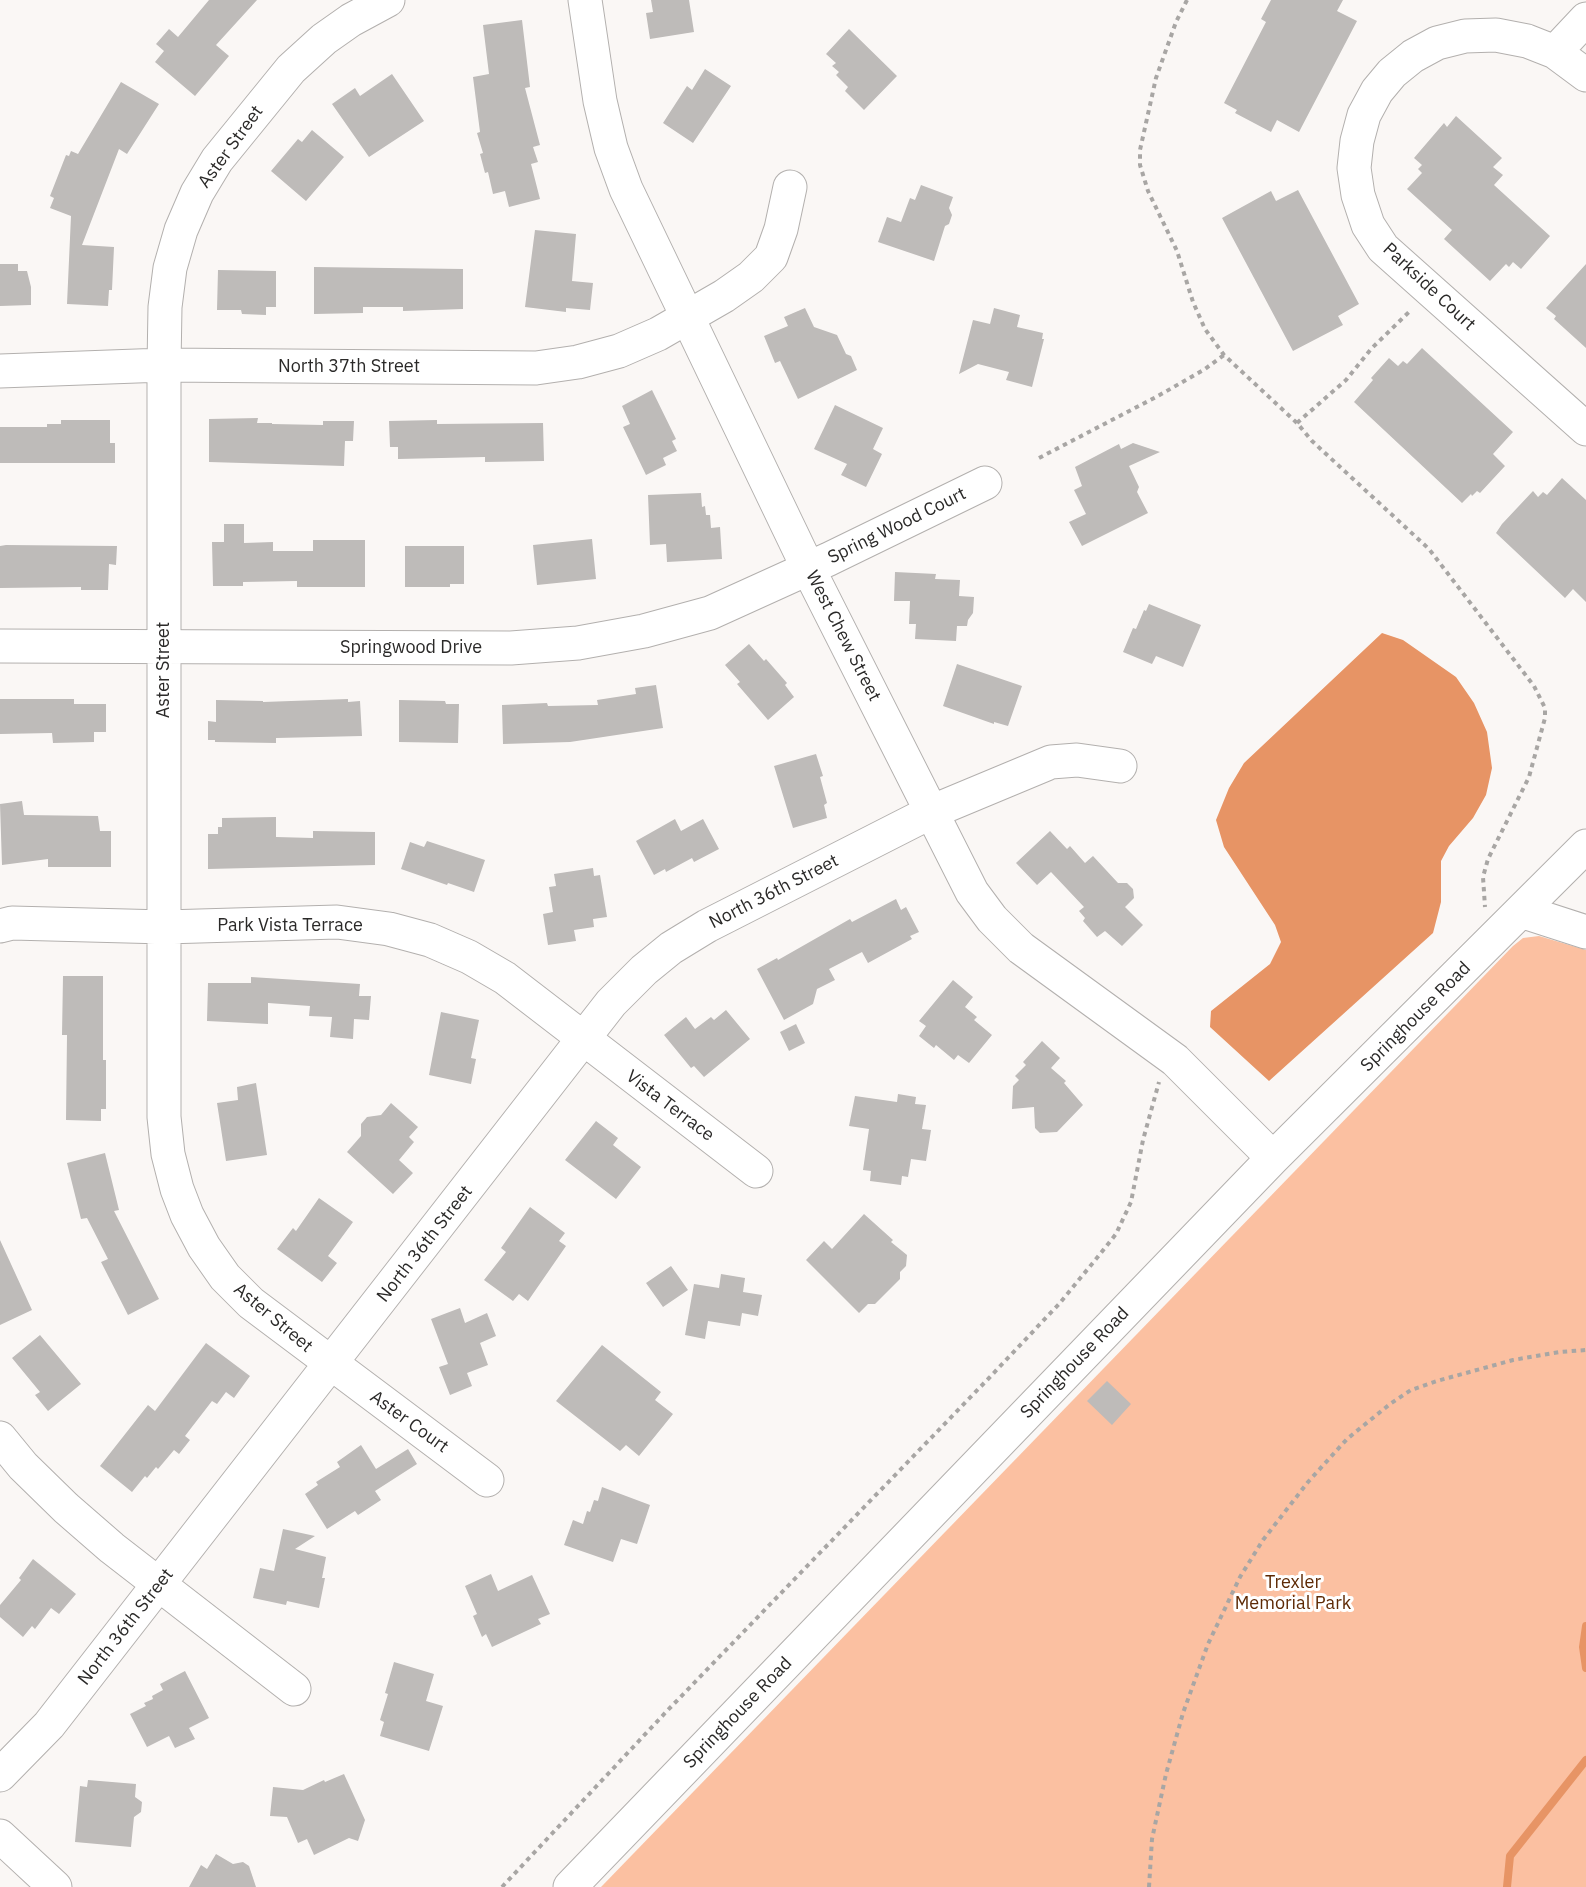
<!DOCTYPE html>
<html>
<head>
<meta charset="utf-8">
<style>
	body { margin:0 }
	canvas { display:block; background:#faf7f5 }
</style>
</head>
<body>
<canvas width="1586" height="1887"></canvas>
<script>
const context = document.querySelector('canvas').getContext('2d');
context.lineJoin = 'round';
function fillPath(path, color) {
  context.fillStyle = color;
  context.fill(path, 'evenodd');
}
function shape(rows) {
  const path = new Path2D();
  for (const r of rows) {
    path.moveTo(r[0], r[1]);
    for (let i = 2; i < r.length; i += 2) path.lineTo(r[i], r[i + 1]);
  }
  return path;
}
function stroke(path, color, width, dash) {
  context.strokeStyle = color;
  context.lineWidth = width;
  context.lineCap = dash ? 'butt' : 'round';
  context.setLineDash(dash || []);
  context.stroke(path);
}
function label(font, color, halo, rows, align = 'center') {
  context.font = font + ' "IBM Plex Sans",sans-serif';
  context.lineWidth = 6;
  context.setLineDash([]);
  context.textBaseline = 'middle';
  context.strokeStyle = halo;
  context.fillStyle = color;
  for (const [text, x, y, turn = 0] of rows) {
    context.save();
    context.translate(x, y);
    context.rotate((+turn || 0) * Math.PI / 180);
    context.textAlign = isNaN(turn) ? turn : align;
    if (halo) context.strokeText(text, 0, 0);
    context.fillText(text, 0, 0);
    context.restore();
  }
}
const green = shape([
	[1539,936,1586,950,1586,1887,601,1887,1513,946,1523,938]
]);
const water = shape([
	[1382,633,1403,640,1456,677,1474,703,1487,732,1492,768,1486,795,1473,818,1449,846,1441,861,1441,902,1433,933,1269,1081,1210,1027,1211,1011,1270,964,1281,942,1275,925,1224,847,1216,820,1229,788,1244,763]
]);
const stream = shape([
	[1586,1626,1583,1647,1586,1668],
	[1507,1887,1510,1856,1586,1760]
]);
const building = shape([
	[209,0,257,0,216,45,229,56,195,96,155,62,164,51,156,44,169,29,178,37],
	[651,0,689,0,694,32,650,39,646,13,653,12],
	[1271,0,1343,0,1337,11,1357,21,1299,132,1277,120,1271,132,1235,113,1237,110,1224,103,1266,22,1261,19],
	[522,20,530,87,525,88,540,145,533,147,538,162,531,164,540,199,509,207,505,191,493,194,488,172,485,173,480,154,483,153,477,133,480,132,473,77,489,74,483,25],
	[849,29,897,76,864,110,845,91,848,87,836,75,839,72,832,66,836,63,826,54],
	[705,69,731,86,693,143,663,123,687,86,692,90],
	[392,74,424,121,369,157,332,104,355,88,360,96],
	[121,82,159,104,127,154,119,149,82,245,114,247,112,290,109,290,108,306,67,304,71,216,50,208,54,198,50,196,66,155,69,156,71,151,78,154],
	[1456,116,1502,158,1493,167,1503,175,1494,185,1550,236,1521,269,1513,262,1509,267,1506,264,1490,281,1444,239,1452,230,1407,189,1422,173,1418,169,1422,165,1414,158,1444,123,1447,127],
	[312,130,344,157,306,201,271,171,298,139,302,142],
	[921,185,953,197,949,208,952,215,949,224,945,226,934,261,878,242,887,217,901,222,910,198,915,200],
	[1298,190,1359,304,1338,316,1343,325,1293,351,1222,218,1271,191,1276,201],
	[535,230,576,234,572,281,593,283,590,310,566,308,566,312,525,307],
	[0,264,18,264,18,271,27,271,31,287,31,305,0,306],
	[1586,264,1586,348,1554,319,1556,316,1546,308],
	[314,267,463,269,463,309,403,311,403,307,363,307,363,313,314,314],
	[218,270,276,271,276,307,266,307,266,315,242,314,241,310,217,310],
	[805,308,814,327,837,335,846,354,851,356,857,370,798,399,780,361,775,363,764,336,788,326,784,317],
	[994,308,1020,315,1017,327,1043,333,1042,339,1044,339,1032,387,1006,380,1009,372,978,364,959,374,973,320,990,324],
	[1422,348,1513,432,1493,454,1505,466,1480,493,1477,491,1472,496,1471,494,1462,503,1354,402,1373,380,1371,378,1389,358,1398,366,1403,361,1407,364],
	[652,390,676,439,672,441,677,451,663,458,666,465,646,475,623,427,630,424,622,406],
	[835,405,883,428,873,449,882,454,866,487,841,475,847,464,814,449],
	[258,418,257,423,272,423,272,424,323,425,323,421,354,421,353,441,345,441,344,466,209,462,209,419],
	[61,420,110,420,110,443,115,443,115,463,0,463,0,427,47,427,47,424,61,424],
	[437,420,437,424,543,423,544,461,485,462,485,457,398,459,398,447,390,447,389,421],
	[1133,443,1160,452,1129,466,1139,487,1137,492,1148,513,1082,546,1069,522,1086,514,1074,490,1082,486,1075,467,1119,444,1121,449],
	[1562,478,1586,500,1586,602,1573,589,1565,598,1496,533,1502,524,1533,491,1538,497,1543,492,1547,495],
	[701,493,702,507,705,506,706,515,710,515,711,528,720,527,722,559,667,562,666,544,650,545,648,495],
	[224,524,244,524,244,543,273,542,273,551,313,551,313,540,365,540,365,587,297,587,297,581,243,582,243,586,213,586,212,542,224,542],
	[592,539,596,579,537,585,533,545],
	[6,545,117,546,116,565,109,564,108,590,81,590,81,587,0,588,0,546],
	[405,546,464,546,464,584,450,584,450,587,405,587],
	[895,572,936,574,935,579,960,580,959,596,974,597,973,613,968,620,967,626,957,626,956,641,915,639,916,624,909,624,910,601,894,601],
	[1149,604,1201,625,1183,667,1156,656,1152,664,1123,652,1133,628,1136,629,1144,610,1146,611],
	[749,644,764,661,766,659,787,683,785,685,794,697,768,720,737,684,740,682,725,665],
	[957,664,1022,686,1008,726,994,722,994,724,943,706],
	[656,685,663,728,570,742,503,744,502,705,547,703,548,706,598,705,597,700,636,694,635,688],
	[0,699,74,699,74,704,106,704,106,732,94,732,94,742,53,743,52,733,0,734],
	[348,699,348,702,360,701,362,736,276,738,276,743,215,742,215,740,208,740,208,721,216,722,216,700,263,701,263,702],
	[399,700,445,701,446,704,459,704,458,743,399,742],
	[816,754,823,776,820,777,827,803,824,805,827,818,793,828,774,766],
	[22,801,24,815,98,816,100,831,111,831,111,867,48,867,48,859,2,865,0,804],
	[276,817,276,837,313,838,313,831,375,832,375,865,208,869,208,834,218,834,218,827,222,827,222,818],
	[675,819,681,831,703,819,719,849,694,862,692,858,666,872,665,869,654,875,636,841],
	[1050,831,1067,849,1070,846,1085,863,1093,856,1118,883,1127,883,1133,889,1134,898,1125,907,1143,925,1122,946,1105,931,1097,937,1083,921,1085,918,1079,911,1084,907,1051,872,1037,885,1016,863],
	[427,841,485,860,474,892,448,883,447,885,401,869,410,842,424,847],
	[593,868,594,876,600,875,607,917,593,919,594,927,574,930,576,941,548,945,543,914,553,912,549,887,556,886,554,874],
	[896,899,901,910,906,907,919,932,910,936,912,939,868,963,862,952,829,969,835,980,817,989,813,1004,784,1020,757,969,777,958,778,960,850,919,852,922],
	[63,976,103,976,103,1060,106,1060,106,1109,101,1109,101,1121,66,1120,67,1035,62,1035],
	[251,977,360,984,359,996,371,996,369,1020,354,1019,353,1039,330,1037,332,1017,309,1016,310,1006,268,1003,268,1024,207,1021,208,983,251,983],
	[953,980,973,997,965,1007,977,1017,974,1020,992,1035,969,1063,958,1055,954,1060,936,1045,934,1048,919,1036,926,1026,919,1021],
	[726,1010,750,1039,704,1077,694,1066,691,1068,664,1035,686,1017,695,1029,711,1017,714,1020],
	[441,1012,479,1020,471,1058,476,1059,471,1084,429,1075],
	[796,1024,805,1043,789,1051,780,1032],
	[1042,1041,1060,1058,1051,1068,1066,1081,1064,1083,1083,1105,1057,1132,1040,1133,1035,1128,1034,1107,1012,1109,1013,1086,1019,1080,1015,1076,1026,1065,1023,1062],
	[256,1083,267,1155,226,1161,217,1103,238,1100,237,1087],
	[898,1094,916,1097,915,1104,926,1105,922,1129,931,1130,926,1161,911,1159,908,1177,902,1176,901,1185,870,1181,871,1171,863,1170,869,1129,849,1126,855,1096,897,1102],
	[391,1103,418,1127,409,1137,414,1142,399,1160,413,1173,393,1194,347,1152,361,1136,361,1124,367,1117,381,1115],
	[596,1121,618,1138,613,1145,641,1167,616,1199,565,1160],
	[105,1153,119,1210,114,1211,159,1299,128,1315,101,1262,108,1259,87,1218,81,1219,67,1163],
	[319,1198,353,1222,328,1256,337,1263,322,1282,277,1249,293,1228,296,1231],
	[530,1207,565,1233,559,1241,566,1246,528,1301,519,1294,513,1301,484,1280,506,1252,501,1248],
	[864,1214,893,1240,891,1242,907,1255,906,1266,900,1272,900,1279,875,1304,868,1304,859,1313,806,1260,824,1241,832,1249],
	[0,1240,32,1310,0,1325],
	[671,1266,688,1290,663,1307,646,1283],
	[721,1274,745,1278,743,1292,762,1295,758,1316,742,1313,740,1326,708,1321,705,1339,685,1335,694,1284,719,1288],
	[460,1308,465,1323,487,1313,496,1336,480,1343,488,1365,467,1373,472,1386,450,1395,439,1367,448,1364,431,1319],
	[40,1335,81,1384,48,1411,35,1395,40,1392,12,1358],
	[206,1343,250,1376,234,1398,226,1392,217,1404,212,1401,185,1436,190,1440,179,1454,174,1450,158,1469,156,1467,147,1478,145,1476,132,1492,100,1466,148,1405,155,1411],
	[602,1345,661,1392,655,1400,673,1414,639,1456,626,1445,620,1451,556,1401],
	[1107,1381,1131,1404,1112,1425,1087,1401],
	[361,1445,376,1469,408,1449,417,1464,375,1491,381,1500,358,1515,355,1511,327,1529,305,1494,318,1485,316,1482,340,1467,337,1462],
	[602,1487,650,1505,637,1544,621,1539,613,1562,564,1545,573,1520,583,1524,587,1511,590,1512,594,1500,598,1501],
	[283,1529,315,1536,295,1549,326,1557,322,1578,325,1578,319,1608,287,1601,286,1605,253,1598,260,1568,274,1571],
	[33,1559,76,1594,59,1614,51,1608,35,1629,32,1626,23,1637,0,1617,0,1605,21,1580,19,1578],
	[491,1574,498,1591,532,1575,550,1614,538,1619,541,1624,492,1647,486,1634,482,1637,473,1616,477,1614,465,1586],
	[394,1662,434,1674,426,1701,443,1706,429,1751,380,1736,384,1722,380,1720,388,1694,385,1693],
	[185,1671,209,1718,189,1728,195,1739,175,1748,169,1736,147,1747,130,1714,146,1706,144,1703,153,1699,152,1696,163,1690,160,1684],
	[344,1774,365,1820,358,1841,349,1838,314,1855,307,1839,298,1843,287,1817,270,1816,273,1787,303,1790,324,1780,325,1782],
	[88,1780,136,1784,135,1797,142,1802,141,1812,134,1817,131,1847,75,1842,80,1786,87,1787],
	[216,1854,233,1864,243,1862,249,1866,256,1887,189,1887,201,1865,207,1869]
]);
const path = shape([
	[1187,0,1176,22,1156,78,1140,150,1140,165,1148,191,1177,251,1193,302,1205,329,1224,355,1297,423,1312,441,1429,549,1534,686,1545,708,1545,718,1529,777,1488,859,1483,877,1485,907],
	[1297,423,1346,380,1371,349,1411,310],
	[1039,458,1158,396,1205,369,1224,355],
	[502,1887,666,1712,989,1378,1059,1304,1096,1259,1116,1234,1131,1202,1143,1140,1159,1082],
	[1149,1887,1152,1839,1166,1774,1183,1713,1208,1644,1240,1577,1263,1540,1308,1482,1347,1439,1390,1404,1411,1390,1437,1381,1513,1360,1560,1352,1586,1350]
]);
const minor = shape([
	[388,0,351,20,324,39,291,69,217,160,197,193,181,230,170,268,165,307,164,365,164,1117,168,1154,177,1189,187,1215,204,1247,225,1277,251,1303,487,1480],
	[585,0,600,101,611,148,626,189,808,568,972,892,992,919,1021,948,1175,1060,1273,1158],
	[1555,52,1586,19],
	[1586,75,1555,52,1527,41,1496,35,1465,36,1437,43,1413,56,1392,73,1377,91,1364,115,1357,141,1354,168,1358,195,1368,225,1383,248,1586,429],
	[0,371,164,365,536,368,578,362,619,351,658,334,724,296,751,277,771,257,781,229,790,187],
	[0,646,511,648,578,643,644,631,710,613,829,559,985,483],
	[1521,911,1586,932],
	[0,926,12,923,165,927,337,922,389,929,430,940,469,957,505,978,756,1171],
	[0,1438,23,1466,66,1508,112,1548,294,1689],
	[0,1775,49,1725,611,1003,644,970,671,948,707,926,931,812,1051,762,1077,760,1120,766],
	[0,1836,55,1887],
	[570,1887,1273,1158,1586,846]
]);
const streetNames = [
	["Aster Street",231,147,-54],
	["Parkside Court",1429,287,43],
	["North 37th Street",349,367],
	["Spring Wood Court",897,526,-26],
	["West Chew Street",843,636,63],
	["Springwood Drive",411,648],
	["Aster Street",164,670,-90],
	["North 36th Street",774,892,-27],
	["Park Vista Terrace",290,926],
	["Springhouse Road",1416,1017,-45],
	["Vista Terrace",670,1106,37],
	["North 36th Street",425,1244,-52],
	["Aster Street",273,1318,40],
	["Springhouse Road",1075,1363,-46],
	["Aster Court",409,1422,36],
	["North 36th Street",126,1627,-52],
	["Springhouse Road",738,1713,-46]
];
const parkNames = [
	["Trexler",1293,1583],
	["Memorial Park",1293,1604]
];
fillPath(green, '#fbc0a1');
fillPath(water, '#e79465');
stroke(stream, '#e79465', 8);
fillPath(building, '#bebbb9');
stroke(minor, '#b3b0ae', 35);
stroke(path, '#a8a6a4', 4, [4.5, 4.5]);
stroke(minor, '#fff', 33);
label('18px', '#2a2928', '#fff', streetNames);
label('18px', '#5d2904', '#fff', parkNames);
</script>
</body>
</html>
